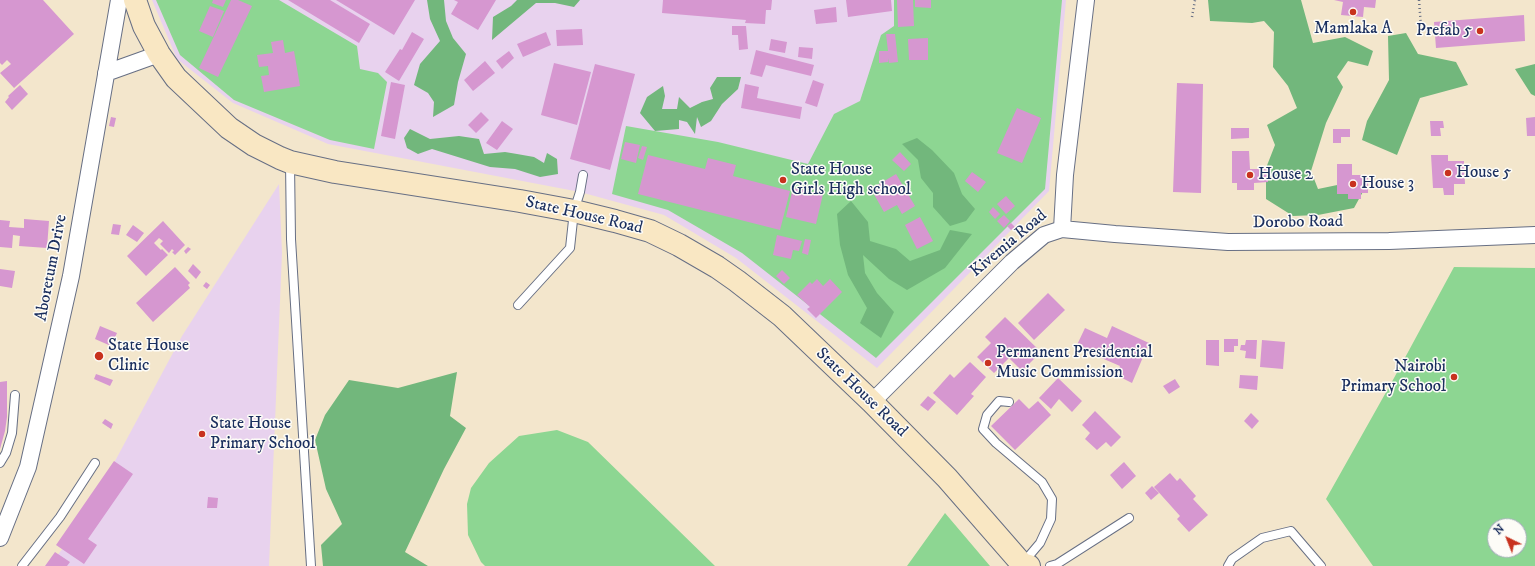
<!DOCTYPE html>
<html>
<head>
<meta charset="utf-8">
<style>
	body { margin:0 }
	#map { position:relative; width:1535px; height:566px; overflow:hidden; background:#f3e6cc; font-family:"IM FELL DW Pica",serif }
	canvas { display:block }
	.north { position:absolute; left:1487px; top:518px; width:40px; height:40px; box-sizing:border-box; background:#fdfcf7; border:1px solid #a3aaba; border-radius:50%; rotate:317deg; font-size:11px; font-weight:700; line-height:16px; text-align:center; color:#1b2f5e }
	.north::after { content:''; display:block; margin:auto; width:14px; height:18px; background:#c8321e; clip-path:polygon(50% 0,100% 100%,50% 72%,0 100%) }
</style>
</head>
<body>
<div id="map">
<canvas width="1535" height="566"></canvas>
<div class="north">N</div>
</div>
<script>
const context = document.querySelector('canvas').getContext('2d');
context.lineJoin = 'round';
function fillPath(path, color) {
  context.fillStyle = color;
  context.fill(path, 'evenodd');
}
function shape(rows) {
  const path = new Path2D();
  for (const r of rows) {
    path.moveTo(r[0], r[1]);
    for (let i = 2; i < r.length; i += 2) path.lineTo(r[i], r[i + 1]);
  }
  return path;
}
function stroke(path, color, width, dash) {
  context.strokeStyle = color;
  context.lineWidth = width;
  context.lineCap = dash ? 'butt' : 'round';
  context.setLineDash(dash || []);
  context.stroke(path);
}
function label(font, color, halo, rows, align = 'center') {
  context.font = font + ' "IM FELL DW Pica",serif';
  context.lineWidth = 3;
  context.setLineDash([]);
  context.textBaseline = 'middle';
  context.strokeStyle = halo;
  context.fillStyle = color;
  for (const [text, x, y, turn = 0] of rows) {
    context.save();
    context.translate(x, y);
    context.rotate((+turn || 0) * Math.PI / 180);
    context.textAlign = isNaN(turn) ? turn : align;
    if (halo) context.strokeText(text, 0, 0);
    context.fillText(text, 0, 0);
    context.restore();
  }
}
const built = shape([
	[152,0,1066,0,1049,191,877,368,736,258,664,215,580,192,328,144,233,103,177,59],
	[279,184,282,253,269,566,48,566,77,532,182,336]
]);
const green = shape([
	[156,0,279,0,357,46,360,69,378,73,387,82,374,149,330,140,234,100,180,55],
	[894,0,1062,0,1045,189,876,358,742,253,668,210,612,194,626,126,718,142,808,164,834,114,860,101,881,35,894,26],
	[1454,267,1535,268,1535,566,1373,566,1326,499,1394,378],
	[1495,526,1519,526,1519,550,1495,550],
	[557,430,588,442,715,566,485,566,481,562,468,535,467,504,471,488,489,463,519,436],
	[945,513,990,566,907,566]
]);
const forest = shape([
	[427,0,444,0,446,21,453,38,466,54,458,82,454,105,433,117,434,102,428,93,414,85,420,64,440,41,430,19],
	[517,0,580,0,574,7,555,3,536,3,492,40,493,17,511,6],
	[1208,0,1301,0,1313,43,1345,37,1373,51,1368,66,1348,61,1337,77,1343,87,1326,123,1311,171,1318,189,1342,184,1365,188,1354,208,1318,215,1293,216,1266,199,1266,168,1275,145,1267,125,1297,108,1288,86,1273,67,1274,32,1264,21,1252,23,1210,21],
	[1406,33,1418,54,1456,62,1468,85,1420,98,1397,155,1362,140,1367,121,1389,80,1388,36],
	[1535,64,1535,96,1531,94,1515,69],
	[717,77,741,77,738,89,722,104,711,121,701,127,697,117,695,134,687,122,679,120,679,129,655,131,640,113,647,97,663,86,665,96,662,109,677,109,679,97,690,108,702,102,713,99,710,88],
	[410,129,430,139,459,136,479,139,484,154,505,152,517,154,534,157,544,163,547,153,557,159,558,174,540,177,515,169,490,167,432,149,418,154,407,148,404,138],
	[917,138,932,150,954,173,962,194,975,209,966,221,950,226,933,207,933,193,921,178,918,160,902,144],
	[851,201,868,222,870,241,896,249,910,261,940,250,950,230,972,234,945,268,907,290,889,279,863,255,865,273,877,293,894,312,881,338,860,323,867,308,848,275,840,245,837,214],
	[457,372,450,416,466,428,444,469,405,552,428,566,323,566,321,545,342,524,326,489,315,440,325,415,349,380,398,388]
]);
const building = shape([
	[0,0,43,0,74,34,14,88,0,73,11,64,7,60,2,65,0,63],
	[213,0,226,0,223,7,212,3],
	[231,0,238,0,252,6,218,77,199,68],
	[288,0,330,0,370,24,359,43],
	[336,0,415,0,394,35],
	[454,0,496,0,478,30,451,14,458,2],
	[663,0,772,0,771,10,766,10,765,24,745,23,746,20,662,13],
	[846,0,891,0,892,11,848,17],
	[897,0,913,0,914,26,898,27],
	[915,0,931,0,931,8,915,7],
	[1334,0,1376,0,1375,8,1364,7,1363,17,1341,15,1343,2],
	[210,6,224,11,213,37,199,31],
	[836,7,837,22,816,24,814,10],
	[1524,15,1525,41,1436,48,1434,22],
	[732,26,746,26,748,49,739,50,738,35,732,35],
	[582,29,583,45,557,46,556,30],
	[412,32,424,39,399,81,385,72,400,49,402,50],
	[546,32,551,45,523,57,517,44],
	[886,34,895,34,898,62,889,63,888,58,888,62,879,63,879,51,888,51],
	[928,38,928,60,909,60,908,39],
	[771,39,787,42,785,53,769,50],
	[283,40,285,53,294,51,300,86,264,92,261,76,269,75,268,66,259,67,257,55,273,53,271,42],
	[799,47,813,48,812,59,798,57],
	[756,50,814,65,811,76,766,65,762,77,750,74],
	[509,51,514,58,502,69,496,61],
	[485,61,495,73,473,91,464,80],
	[554,63,591,72,577,125,541,115],
	[595,64,635,74,610,170,570,159],
	[813,80,824,84,817,107,805,103],
	[391,82,405,85,395,139,381,136],
	[1177,83,1203,84,1201,193,1173,192],
	[745,84,759,87,757,98,802,107,800,119,741,108],
	[20,85,28,94,12,110,5,102,9,97,8,96],
	[1017,108,1041,118,1022,163,997,153],
	[481,112,489,120,476,133,468,125],
	[111,117,116,118,114,127,109,126],
	[1535,117,1535,136,1527,136,1526,118],
	[502,121,513,129,497,150,486,143],
	[1430,121,1443,121,1444,128,1440,128,1441,136,1431,136],
	[1231,128,1249,128,1249,138,1231,139],
	[1333,129,1350,129,1350,137,1341,137,1341,143,1333,143],
	[625,142,640,145,636,163,621,159],
	[642,146,647,147,643,160,638,158],
	[1232,151,1249,151,1250,169,1268,169,1268,182,1254,183,1254,190,1237,190,1237,183,1232,183],
	[900,152,911,164,904,171,892,160],
	[648,155,705,169,708,158,736,165,733,176,790,191,780,230,638,194],
	[1431,155,1448,155,1448,161,1464,161,1465,184,1454,184,1454,195,1444,195,1443,188,1433,188],
	[1337,164,1352,164,1352,175,1368,175,1368,193,1361,193,1361,199,1348,199,1348,194,1337,194],
	[972,172,986,182,978,192,965,181],
	[896,174,915,206,902,214,897,205,884,212,871,189],
	[793,188,823,194,816,224,786,217],
	[1006,196,1015,206,1006,214,997,204],
	[993,207,1000,214,995,219,989,212],
	[1004,215,1010,221,1004,228,997,221],
	[920,217,933,241,917,249,905,225],
	[24,219,49,221,47,248,19,246,20,236,13,235,12,248,0,247,0,220,10,221,9,227,24,228],
	[163,221,185,245,175,255,172,252,174,251,172,249,169,253,160,244,163,241,159,238,154,243,161,250,162,249,168,255,146,276,127,256],
	[1011,223,1015,227,1011,230,1007,226],
	[113,224,121,225,119,235,111,234],
	[133,225,144,233,137,242,126,235],
	[777,235,802,241,799,251,793,250,791,259,773,255],
	[805,239,811,240,808,255,802,253],
	[188,247,191,249,186,254,184,251],
	[193,264,201,272,196,279,188,271],
	[175,267,190,283,188,285,190,288,153,322,136,303],
	[0,269,15,271,12,288,0,286],
	[782,270,790,278,784,284,776,276],
	[817,279,823,286,830,279,842,292,816,318,807,309,810,307,797,295,810,282,812,284],
	[206,282,210,285,207,289,203,286],
	[1048,293,1065,310,1034,340,1018,323],
	[1005,317,1041,352,1022,371,1009,358,994,373,977,357,991,343,985,337],
	[100,326,117,333,111,346,95,339],
	[1112,326,1149,343,1132,383,1116,375,1120,366,1076,347,1085,328,1107,338],
	[1224,339,1238,339,1238,346,1234,346,1234,352,1224,352],
	[1206,340,1219,340,1219,366,1206,365],
	[1246,340,1257,340,1256,359,1245,358,1246,351,1240,350,1241,345,1245,345],
	[1262,340,1285,342,1283,369,1260,367],
	[133,341,139,342,137,350,131,351],
	[970,362,986,377,971,394,974,396,957,415,933,393,950,374,954,378],
	[96,374,113,380,110,386,94,379],
	[1240,375,1258,376,1257,390,1239,388],
	[1058,378,1082,401,1072,412,1059,399,1051,409,1039,398],
	[1175,379,1180,387,1169,394,1163,386],
	[7,381,7,417,5,431,0,449,0,382],
	[928,396,936,402,928,411,920,405],
	[1019,399,1029,409,1038,401,1051,415,1015,450,991,426],
	[1095,411,1121,437,1111,447,1106,442,1097,450,1085,439,1090,433,1082,425],
	[1251,413,1259,421,1252,429,1244,421],
	[105,419,113,424,111,429,102,423],
	[114,461,133,474,88,539,97,545,84,564,56,545],
	[1124,462,1136,476,1122,489,1110,475],
	[1170,473,1177,481,1180,478,1196,496,1193,499,1208,515,1189,532,1177,519,1180,516,1154,487],
	[1152,486,1159,493,1151,500,1145,493],
	[208,497,218,498,217,508,207,508],
	[55,552,70,562,67,566,45,566]
]);
const path = shape([
	[1419,0,1421,27],
	[1192,17,1195,0]
]);
const lane = shape([
	[290,163,291,239,311,566],
	[518,305,570,248,574,211,580,192,583,175],
	[1009,402,999,401,987,415,983,429,996,443,1042,482,1052,499,1051,519,1040,543,1023,563],
	[0,463,6,453,12,433,15,395],
	[22,566,60,517,95,463],
	[1050,566,1057,564,1129,518],
	[1228,566,1232,559,1262,538,1291,531,1321,566]
]);
const street = shape([
	[106,73,159,54],
	[1062,229,1065,175,1086,0],
	[872,402,1012,262,1044,235,1062,229,1115,234,1228,242,1389,241,1535,235],
	[0,538,28,467,71,276,119,0]
]);
const secondary = shape([
	[135,0,144,26,159,54,176,78,229,128,254,145,280,158,290,162,335,172,520,201,574,211,615,221,650,231,679,245,717,267,737,281,782,316,872,402,947,478,1022,564,1029,566]
]);
const markers = [
	[1353,12,4,"#c8321e"],
	[1480,31,4,"#c8321e"],
	[1448,173,4,"#c8321e"],
	[1250,175,4,"#c8321e"],
	[783,180,4,"#c8321e"],
	[1353,184,4,"#c8321e"],
	[99,356,5,"#c8321e"],
	[988,363,4,"#c8321e"],
	[1454,377,4,"#c8321e"],
	[202,434,4,"#c8321e"]
];
const poiNames = [
	["Mamlaka A",1353,29,"center"],
	["Prefab 5",1472,31,"right"],
	["State House",791,170],
	["Girls High school",791,190],
	["House 5",1456,173],
	["House 2",1258,175],
	["House 3",1361,184],
	["State House",108,346],
	["Clinic",108,366],
	["Permanent Presidential",996,353],
	["Music Commission",996,373],
	["Nairobi",1446,367,"right"],
	["Primary School",1446,387,"right"],
	["State House",210,424],
	["Primary School",210,444]
];
const streetNames = [
	["State House Road",584,216,13],
	["Dorobo Road",1298,223,-1],
	["Kivemia Road",1009,244,-40],
	["Aboretum Drive",52,268,-79],
	["State House Road",861,393,44]
];
fillPath(built, '#e8d2ee');
fillPath(green, '#8dd692');
fillPath(forest, '#72b77c');
fillPath(building, '#d697d0');
stroke(lane, '#676f84', 10);
stroke(street, '#676f84', 18);
stroke(secondary, '#676f84', 24);
stroke(path, '#676f84', 2.5, [1, 3]);
stroke(lane, '#fff', 8);
stroke(street, '#fff', 16);
stroke(secondary, '#f9e7c3', 22);
for (const [x, y, r, color] of markers) {
  const dot = new Path2D();
  dot.arc(x, y, r, 0, 2 * Math.PI);
  context.fillStyle = color;
  context.fill(dot);
  stroke(dot, '#fdfcf7', 1.5);
}
label('17px', '#1b2f5e', '#fdfcf7', poiNames, 'left');
label('17px', '#1b2f5e', '#fdfcf7', streetNames);
</script>
</body>
</html>
